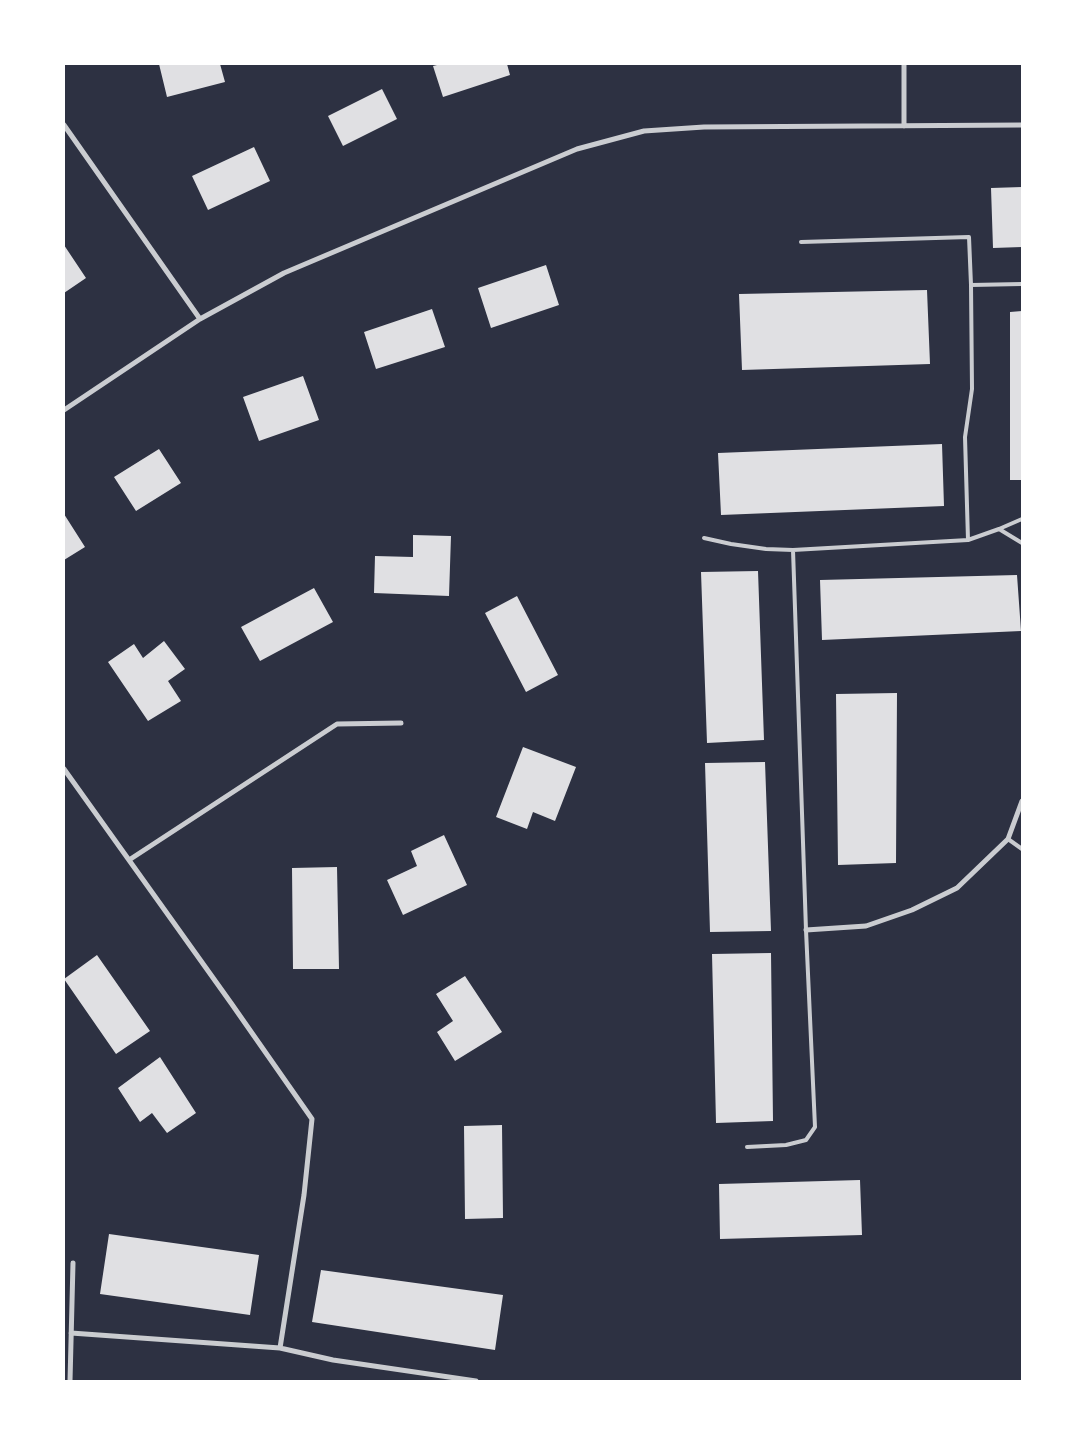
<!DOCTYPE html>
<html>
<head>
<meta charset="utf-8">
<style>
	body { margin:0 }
	#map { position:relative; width:1086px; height:1445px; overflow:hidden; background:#2d3142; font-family:"Source Serif 4",serif }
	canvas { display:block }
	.frame { position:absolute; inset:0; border:65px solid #fff; pointer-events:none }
</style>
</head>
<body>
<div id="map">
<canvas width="1086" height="1445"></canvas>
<div class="frame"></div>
</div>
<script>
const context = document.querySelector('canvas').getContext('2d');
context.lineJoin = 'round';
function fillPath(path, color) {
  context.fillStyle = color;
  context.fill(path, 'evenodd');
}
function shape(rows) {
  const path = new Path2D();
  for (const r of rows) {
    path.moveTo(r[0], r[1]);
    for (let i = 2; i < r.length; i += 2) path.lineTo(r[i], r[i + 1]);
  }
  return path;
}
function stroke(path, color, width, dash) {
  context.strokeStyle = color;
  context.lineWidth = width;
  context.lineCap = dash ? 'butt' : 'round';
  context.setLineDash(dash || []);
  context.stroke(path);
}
const building = shape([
	[159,64,220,64,225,82,167,97],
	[441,64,507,64,510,75,443,97,433,66],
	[382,89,397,119,343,146,328,116],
	[254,147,270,181,208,210,192,176],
	[1022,187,1022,247,993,248,991,188],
	[64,245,86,278,64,293],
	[546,265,559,305,491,328,478,288],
	[927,290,930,364,742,370,739,294],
	[432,309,445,347,376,369,364,332],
	[1022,311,1022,480,1010,480,1010,312],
	[303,376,319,420,259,441,243,397],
	[942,444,944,506,721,515,718,453],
	[159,449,181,483,136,511,114,477],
	[64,514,85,547,64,560],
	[413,535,451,536,449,596,374,593,375,556,413,557],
	[758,571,764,740,707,743,701,572],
	[1017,575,1021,631,822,640,820,580],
	[314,588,333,622,260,661,241,627],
	[517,596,558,675,526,692,485,613],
	[164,641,185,669,168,681,181,701,148,721,108,662,134,644,143,658],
	[897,693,896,863,838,865,836,694],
	[523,747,576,767,555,821,533,812,527,829,496,817],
	[765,762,771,931,710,932,705,763],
	[444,835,467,885,403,915,387,880,417,866,411,851],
	[337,867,339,969,293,969,292,868],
	[771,953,773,1121,716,1123,712,954],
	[97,955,150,1031,116,1054,64,979],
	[465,976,502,1032,455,1061,437,1032,453,1021,436,994],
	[160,1057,196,1113,167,1133,152,1113,140,1122,118,1088],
	[502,1125,503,1218,465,1219,464,1126],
	[860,1180,862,1235,720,1239,719,1184],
	[109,1234,259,1255,250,1315,100,1294],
	[321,1270,503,1295,495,1350,312,1322]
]);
const service = shape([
	[801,242,969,237,971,285,1022,284],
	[1022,519,999,529,1022,543],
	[704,538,731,544,766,549,793,550,968,540,999,529],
	[968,540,965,437,972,389,971,285],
	[1008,839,1022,849],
	[747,1147,786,1145,806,1140,815,1127,806,930,793,550]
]);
const minor = shape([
	[904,64,904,126],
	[64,125,200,319],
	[64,410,200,319,284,273,577,149,644,131,704,127,1022,125],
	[64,769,231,1003,312,1119,304,1195,280,1348],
	[129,860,337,724,401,723],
	[806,930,866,926,912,910,957,888,1008,839,1022,801],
	[71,1333,280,1348,333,1360,476,1381],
	[70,1381,73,1263]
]);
fillPath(building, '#e0e0e3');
stroke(service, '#caccd0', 4);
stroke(minor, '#caccd0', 5);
</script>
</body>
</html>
